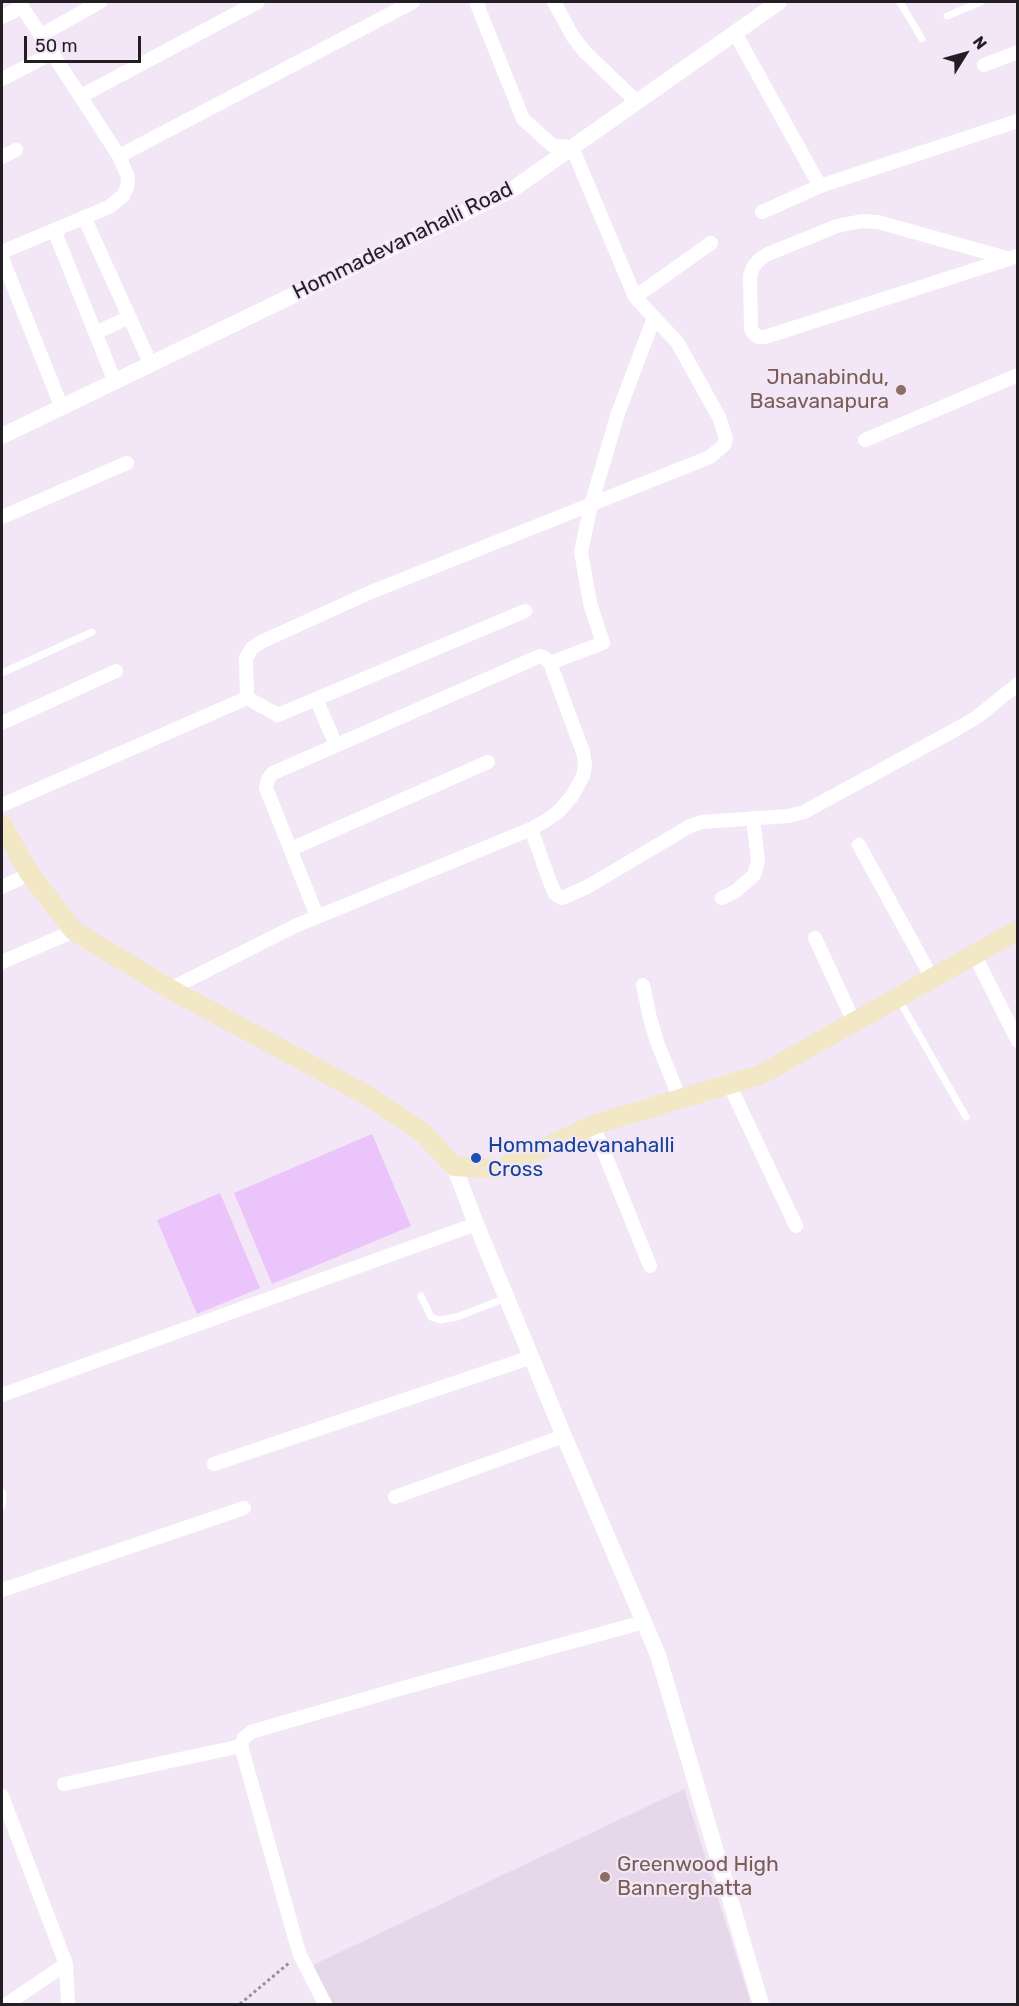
<!DOCTYPE html>
<html>
<head>
<meta charset="utf-8">
<style>
	body { margin:0 }
	#map { position:relative; width:1019px; height:2006px; overflow:hidden; background:#f2e6f7; font-family:Rubik,sans-serif }
	canvas { display:block }
	.frame { position:absolute; inset:0; border:3px solid #221e24; pointer-events:none }
	.north { position:absolute; left:935px; top:24px; width:60px; height:60px; -webkit-text-stroke:4px #f2e6f7; paint-order:stroke; rotate:53deg; font-size:16px; font-weight:700; line-height:24px; text-align:center; color:#221e24 }
	.north::after { content:''; display:block; margin:auto; width:21px; height:27px; background:#221e24; clip-path:polygon(50% 0,100% 100%,50% 72%,0 100%) }
	.scale { position:absolute; left:24px; top:36px; width:117px; height:27px; box-sizing:border-box; border:3px solid #221e24; border-top:0; padding-left:8px; font-size:18px; line-height:21px; white-space:nowrap; color:#221e24; -webkit-text-stroke:4px #f2e6f7; paint-order:stroke }
</style>
</head>
<body>
<div id="map">
<canvas width="1019" height="2006"></canvas>
<div class="frame"></div>
<div class="north">N</div>
<div class="scale">50 m</div>
</div>
<script>
const context = document.querySelector('canvas').getContext('2d');
context.lineJoin = 'round';
function fillPath(path, color) {
  context.fillStyle = color;
  context.fill(path, 'evenodd');
}
function shape(rows) {
  const path = new Path2D();
  for (const r of rows) {
    path.moveTo(r[0], r[1]);
    for (let i = 2; i < r.length; i += 2) path.lineTo(r[i], r[i + 1]);
  }
  return path;
}
function stroke(path, color, width, dash) {
  context.strokeStyle = color;
  context.lineWidth = width;
  context.lineCap = dash ? 'butt' : 'round';
  context.setLineDash(dash || []);
  context.stroke(path);
}
function label(font, color, halo, rows, align = 'center') {
  context.font = font + ' Rubik,sans-serif';
  context.lineWidth = 4.5;
  context.setLineDash([]);
  context.textBaseline = 'middle';
  context.strokeStyle = halo;
  context.fillStyle = color;
  for (const [text, x, y, turn = 0] of rows) {
    context.save();
    context.translate(x, y);
    context.rotate((+turn || 0) * Math.PI / 180);
    context.textAlign = isNaN(turn) ? turn : align;
    if (halo) context.strokeText(text, 0, 0);
    context.fillText(text, 0, 0);
    context.restore();
  }
}
const education = shape([
	[684,1789,751,2004,328,2004,313,1965]
]);
const building = shape([
	[372,1134,411,1226,272,1284,234,1193],
	[220,1193,260,1288,197,1314,157,1220]
]);
const path = shape([
	[240,2004,289,1963]
]);
const service = shape([
	[900,2,922,39],
	[947,16,981,2],
	[2,673,92,632],
	[899,1000,966,1117],
	[421,1296,431,1317,440,1320,457,1317,506,1298],
	[2,1492,3,1497,2,1506]
]);
const minor = shape([
	[554,2,573,37,585,52,637,102],
	[2,17,22,7],
	[735,33,820,186,1018,121],
	[41,35,100,2],
	[984,65,1018,52],
	[2,79,41,59],
	[81,96,258,2],
	[119,156,413,2],
	[2,157,16,150],
	[762,212,820,186],
	[84,217,151,365],
	[54,230,115,382],
	[2,252,109,207,123,196,127,187,128,177,119,156,19,2],
	[2,258,62,408],
	[1010,259,878,222,862,221,837,226,768,254,760,259,753,267,750,276,751,329,754,334,759,337,765,337,1018,256],
	[635,297,711,243],
	[96,333,129,317],
	[865,440,1018,375],
	[2,517,127,463],
	[550,663,603,643,590,603,581,552,591,505,618,413,654,318],
	[247,698,246,658,252,648,261,642,371,592,710,457,724,445,726,438,719,417,677,342,635,297,572,147,553,146,523,119,476,2],
	[247,698,278,715,525,611],
	[316,699,336,745],
	[2,723,116,671],
	[2,805,247,698],
	[531,829,550,882,555,894,562,898,587,887,690,826,702,822,789,816,804,812,953,731,977,717,1018,684],
	[859,845,932,978],
	[291,849,488,762],
	[2,887,30,874],
	[722,898,736,891,754,875,758,861,753,818],
	[815,938,854,1022],
	[974,954,1018,1041],
	[2,962,74,931],
	[643,985,650,1018,657,1042,680,1099],
	[170,989,295,926,531,829,547,820,559,811,572,796,583,776,585,765,583,752,550,663,545,658,540,656,273,773,268,779,266,788,317,916],
	[729,1084,796,1226],
	[593,1125,650,1266],
	[2,1395,476,1224],
	[214,1464,532,1357],
	[395,1497,564,1436],
	[2,1590,244,1508],
	[64,1784,241,1746],
	[2,1796,66,1964,68,2004],
	[7,2004,66,1964],
	[325,2004,300,1955,296,1942,241,1746,244,1738,251,1732,399,1689,644,1622]
]);
const tertiary = shape([
	[2,436,513,189,779,2],
	[454,1166,476,1224,564,1436,658,1655,761,2004]
]);
const secondary = shape([
	[2,825,30,874,74,931,170,989,370,1097,423,1133,454,1166,499,1169,593,1125,760,1075,1018,930]
]);
const markers = [
	[901,390,6,"#8d6e63"],
	[476,1158,6,"#1a4fb4"],
	[605,1877,6,"#8d6e63"]
];
const streetNames = [
	["Hommadevanahalli Road",403,241,-26]
];
const educationNames = [
	["Jnanabindu,",889,378],
	["Basavanapura",889,402],
	["Greenwood High",617,1865,"left"],
	["Bannerghatta",617,1889,"left"]
];
const transitNames = [
	["Hommadevanahalli",488,1146],
	["Cross",488,1170]
];
fillPath(education, '#e6d7ea');
fillPath(building, '#eac4fa');
stroke(path, '#988f9b', 3, [3, 3]);
stroke(service, '#fff', 7);
stroke(minor, '#fff', 14);
stroke(tertiary, '#fff', 16);
stroke(secondary, '#f2e8c5', 20);
for (const [x, y, r, color] of markers) {
  const dot = new Path2D();
  dot.arc(x, y, r, 0, 2 * Math.PI);
  context.fillStyle = color;
  context.fill(dot);
  stroke(dot, '#f2e6f7', 2);
}
label('21px', '#221e24', '#f2e6f7', streetNames);
label('21px', '#785e54', '#f2e6f7', educationNames, 'right');
label('21px', '#164399', '#f2e6f7', transitNames, 'left');
</script>
</body>
</html>
